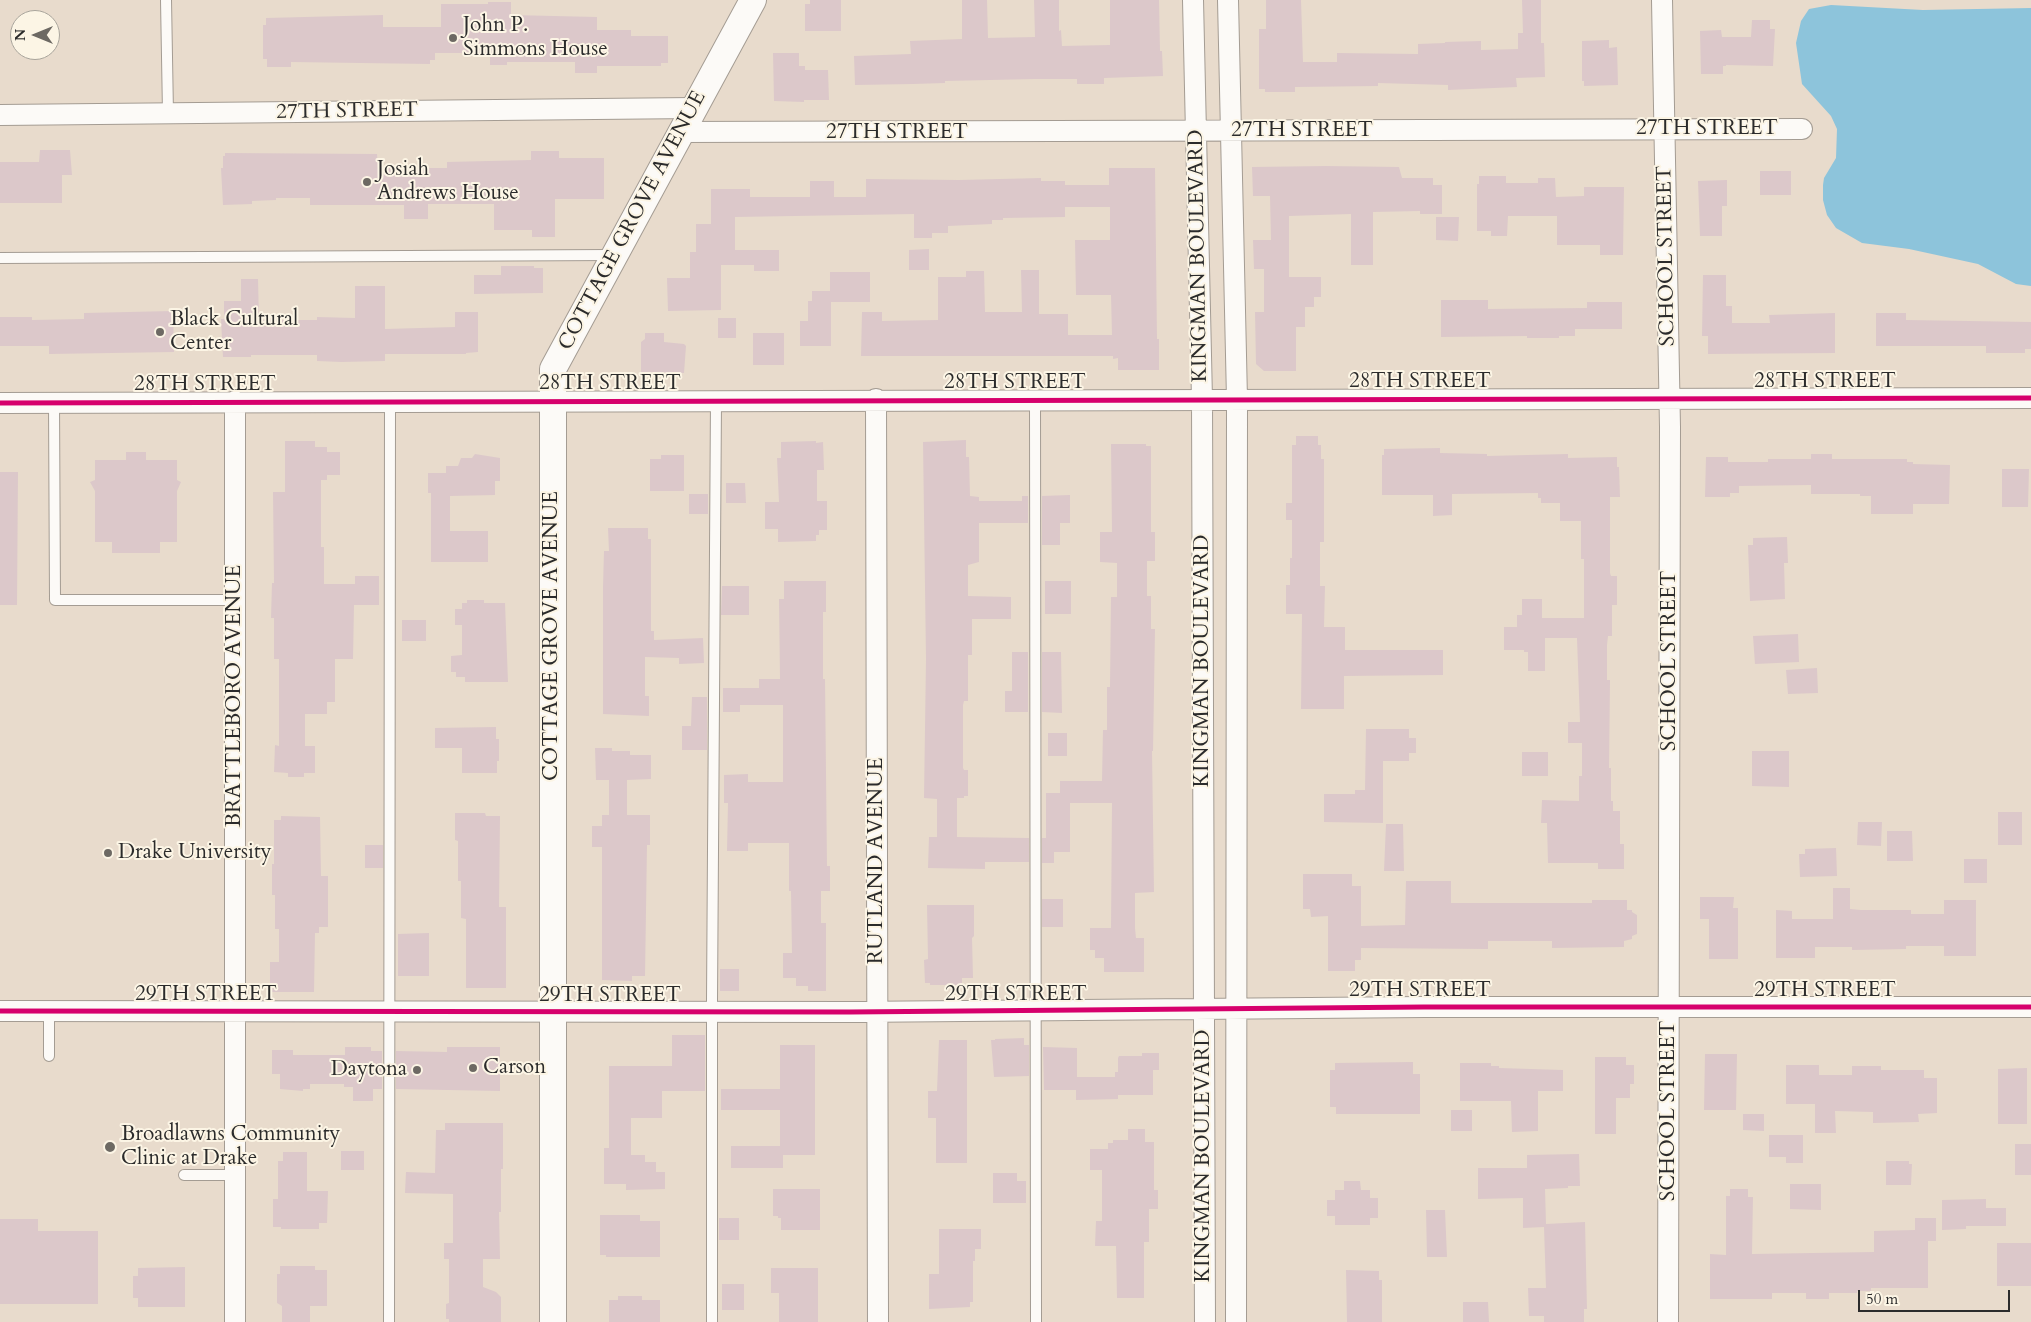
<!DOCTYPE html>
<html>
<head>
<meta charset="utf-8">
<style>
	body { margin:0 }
	#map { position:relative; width:2031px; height:1322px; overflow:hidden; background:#e8dbcc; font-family:Cardo,serif }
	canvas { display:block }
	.north { position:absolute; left:10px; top:10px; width:50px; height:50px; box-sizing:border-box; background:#fcf5e5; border:1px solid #a8a49b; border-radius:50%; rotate:270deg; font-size:14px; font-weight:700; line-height:20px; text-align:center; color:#2b2b2b }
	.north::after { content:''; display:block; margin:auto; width:18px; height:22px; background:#6d6963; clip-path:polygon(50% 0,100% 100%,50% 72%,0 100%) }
	.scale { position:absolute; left:1858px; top:1290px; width:152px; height:22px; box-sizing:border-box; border:2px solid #2b2b2b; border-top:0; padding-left:6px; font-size:15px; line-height:18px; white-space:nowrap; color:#2b2b2b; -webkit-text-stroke:4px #fcf5e5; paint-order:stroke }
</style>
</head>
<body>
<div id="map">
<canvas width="2031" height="1322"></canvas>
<div class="north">N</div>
<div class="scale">50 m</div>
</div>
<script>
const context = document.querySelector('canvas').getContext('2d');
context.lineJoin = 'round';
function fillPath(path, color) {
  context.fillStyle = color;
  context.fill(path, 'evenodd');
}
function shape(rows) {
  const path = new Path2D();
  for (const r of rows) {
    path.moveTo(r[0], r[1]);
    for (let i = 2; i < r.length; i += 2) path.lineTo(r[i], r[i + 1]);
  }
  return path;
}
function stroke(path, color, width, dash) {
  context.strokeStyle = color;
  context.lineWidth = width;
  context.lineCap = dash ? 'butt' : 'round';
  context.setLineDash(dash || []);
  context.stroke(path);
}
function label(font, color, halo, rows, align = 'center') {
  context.font = font + ' Cardo,serif';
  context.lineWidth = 4;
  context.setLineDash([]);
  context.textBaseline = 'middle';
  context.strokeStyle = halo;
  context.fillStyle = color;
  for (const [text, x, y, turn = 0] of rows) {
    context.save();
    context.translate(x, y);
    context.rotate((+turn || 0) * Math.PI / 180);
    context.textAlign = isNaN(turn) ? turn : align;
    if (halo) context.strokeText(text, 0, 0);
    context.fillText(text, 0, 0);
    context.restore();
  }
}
const water = shape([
	[1831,5,1923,10,2031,8,2031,286,2016,284,1978,264,1909,249,1862,243,1836,228,1827,215,1823,200,1823,185,1824,178,1836,158,1837,129,1831,116,1802,84,1796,43,1801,21,1809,9]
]);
const building = shape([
	[810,0,841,0,841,31,805,31,805,4,810,4],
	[962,0,987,0,988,38,1035,37,1034,0,1059,0,1059,31,1061,30,1062,46,1110,45,1110,0,1159,0,1160,51,1162,51,1163,76,1104,78,1104,84,1077,84,1077,79,1035,79,945,81,945,83,913,84,855,85,854,56,911,54,910,41,962,39],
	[1266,0,1301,0,1303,62,1337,62,1337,53,1418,54,1418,44,1445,43,1445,42,1481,41,1481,50,1518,49,1518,33,1523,33,1522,0,1541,0,1541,43,1544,43,1545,77,1516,78,1517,87,1448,90,1448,85,1378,83,1378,86,1295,87,1295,92,1265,92,1265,89,1259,89,1259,29,1266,29],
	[488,2,511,2,511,15,597,17,597,30,631,30,631,36,668,36,668,63,661,63,661,66,597,66,597,73,575,73,575,62,507,62,507,65,490,65,490,53,435,53,435,60,430,60,430,64,291,62,291,67,267,67,267,59,263,59,263,25,266,25,266,18,383,15,383,27,441,27,441,4,488,4],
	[1752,20,1770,20,1770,29,1775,29,1773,66,1726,65,1726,66,1723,66,1723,74,1701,74,1700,31,1721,30,1722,37,1751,37],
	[1609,40,1609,48,1617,47,1618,85,1584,86,1584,81,1582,81,1582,41],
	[773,53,799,53,799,66,805,66,805,70,828,70,829,100,804,100,804,102,774,101],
	[40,150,70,150,72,175,62,175,62,203,0,203,0,162,39,162],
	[531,151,559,151,559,158,604,158,604,199,555,199,555,237,532,237,532,230,494,230,494,204,428,204,428,219,404,219,404,205,310,205,310,198,276,198,276,200,252,201,252,204,223,205,221,168,223,168,223,156,225,156,225,153,377,154,378,168,447,168,447,162,531,160],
	[1326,166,1399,167,1402,178,1433,178,1433,185,1442,185,1442,214,1420,214,1420,211,1373,212,1373,265,1351,265,1351,214,1289,216,1289,277,1321,277,1321,297,1314,297,1314,307,1305,307,1305,327,1296,327,1296,371,1264,371,1256,364,1255,312,1264,312,1264,269,1254,269,1253,240,1271,240,1270,196,1253,196,1252,167],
	[1109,168,1155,168,1157,339,1159,339,1159,370,1118,370,1118,358,1113,359,1113,356,861,356,862,312,882,312,882,321,938,320,938,277,966,277,966,271,984,271,985,312,1022,312,1021,270,1039,270,1039,314,1068,314,1068,335,1112,335,1111,295,1076,295,1075,240,1110,240,1110,207,1065,207,1065,217,1003,218,1003,220,992,220,992,224,948,226,948,233,932,233,932,238,914,238,914,214,735,217,735,250,779,250,779,271,754,271,754,265,721,265,721,310,668,311,667,278,690,278,690,252,696,252,696,224,711,224,711,189,750,189,750,197,810,197,810,181,834,181,834,197,866,197,866,179,959,180,1041,178,1041,181,1065,181,1065,185,1109,185],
	[1760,171,1791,171,1791,195,1760,195],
	[1479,176,1506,176,1506,183,1538,183,1538,178,1555,178,1556,197,1584,196,1584,187,1624,187,1623,255,1600,255,1600,245,1557,245,1557,216,1508,216,1507,236,1491,236,1491,231,1477,231,1477,184,1479,184],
	[1727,180,1727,206,1722,206,1722,236,1700,236,1698,181],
	[1436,217,1459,217,1458,241,1436,240],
	[929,249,929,270,909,270,909,250],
	[501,266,534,266,534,268,543,268,543,293,474,294,474,275,501,275],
	[830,272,870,272,870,302,831,302,831,346,800,346,800,321,808,321,808,301,812,301,812,291,830,291],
	[1703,275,1726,275,1726,306,1732,306,1732,323,1770,323,1769,315,1835,313,1835,353,1708,354,1708,336,1702,336],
	[241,279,258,279,259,320,317,320,317,317,355,318,355,286,385,286,385,329,455,327,455,312,478,312,478,352,466,353,466,354,385,354,385,361,341,362,317,361,317,355,251,355,251,357,223,357,221,319,224,319,224,301,241,301],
	[1441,300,1488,300,1488,309,1587,308,1587,302,1622,302,1622,329,1575,329,1575,336,1559,336,1559,338,1527,338,1527,336,1441,337],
	[173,311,174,352,49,354,49,346,0,346,0,317,32,317,32,320,84,319,84,313],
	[1876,313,1906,313,1906,320,2031,322,2031,349,2025,349,2025,353,1986,353,1986,346,1876,346],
	[718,318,736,318,736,338,718,338],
	[645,333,664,333,664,342,684,344,686,346,684,373,675,373,675,375,641,375,641,342,645,339],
	[753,333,784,333,784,365,753,365],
	[1296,436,1318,436,1318,445,1321,445,1321,459,1324,459,1324,542,1320,542,1320,586,1325,586,1324,627,1345,627,1345,650,1443,650,1443,675,1344,676,1344,709,1301,709,1302,614,1286,614,1286,585,1290,585,1290,558,1292,558,1292,520,1286,520,1286,503,1292,503,1292,445,1296,445],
	[966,440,966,457,969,457,970,496,979,497,979,501,1022,501,1022,496,1028,496,1028,523,979,523,979,562,968,565,968,596,1011,597,1011,619,972,619,972,655,968,655,968,701,964,701,963,705,963,768,964,770,968,770,968,796,964,796,964,798,957,798,957,837,1029,838,1029,862,985,862,985,869,928,868,929,837,937,837,937,799,924,798,926,659,923,442],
	[285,441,315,441,315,447,327,447,327,452,340,452,340,475,327,475,327,480,321,480,321,547,324,547,324,584,355,584,355,576,379,576,379,605,354,605,353,659,335,659,335,702,327,702,327,714,305,714,305,746,315,746,315,773,304,773,304,777,288,777,288,773,274,772,275,745,279,746,279,659,274,659,274,618,271,618,272,583,274,583,273,492,285,492],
	[816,441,816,443,823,442,824,470,817,470,817,501,827,501,827,530,819,530,819,535,816,535,816,541,778,542,778,529,765,529,765,502,779,502,777,458,781,458,781,442],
	[1111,444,1146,444,1146,446,1151,446,1151,532,1155,532,1155,561,1147,561,1147,596,1151,596,1151,629,1155,629,1153,751,1152,751,1154,892,1135,893,1135,928,1136,938,1144,938,1144,972,1104,972,1104,958,1095,958,1095,950,1090,950,1090,928,1111,928,1112,803,1070,803,1070,852,1054,852,1054,863,1042,863,1042,838,1046,838,1046,793,1060,793,1060,781,1102,781,1103,730,1107,730,1107,687,1110,687,1111,597,1117,597,1117,563,1100,562,1100,532,1112,532],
	[1440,448,1440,453,1487,454,1487,456,1568,454,1568,458,1617,457,1617,467,1619,467,1620,497,1610,497,1610,573,1611,576,1617,576,1617,605,1612,605,1612,636,1608,636,1607,645,1607,680,1610,680,1609,768,1611,768,1611,801,1613,801,1613,811,1620,811,1620,844,1624,844,1624,869,1598,869,1598,863,1548,863,1547,823,1541,823,1542,800,1579,801,1579,776,1582,776,1582,743,1568,743,1568,722,1580,722,1577,638,1545,638,1545,671,1528,671,1528,652,1524,652,1524,650,1504,650,1504,627,1517,627,1517,615,1522,615,1522,599,1542,599,1542,618,1584,618,1584,559,1581,559,1581,521,1560,521,1560,503,1541,503,1541,498,1538,498,1538,493,1452,494,1452,515,1433,516,1433,495,1382,495,1382,455,1384,455,1384,449],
	[126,452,146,452,146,460,177,460,177,480,181,482,177,491,177,542,160,542,160,553,112,553,112,542,95,542,95,491,90,482,95,480,95,460,126,460],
	[475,454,500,458,500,481,495,481,495,495,450,496,450,531,488,531,488,562,431,562,431,493,428,493,428,473,446,473,446,466,458,466,461,458,472,458],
	[1811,454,1832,454,1832,459,1907,459,1907,462,1913,462,1913,464,1950,465,1949,504,1913,504,1913,514,1871,514,1871,496,1860,496,1860,494,1811,494,1811,485,1739,486,1739,493,1730,493,1730,497,1705,497,1706,457,1728,457,1728,462,1768,462,1768,459,1811,459],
	[661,455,684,455,684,491,650,491,650,459,661,459],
	[2002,469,2029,469,2028,507,2002,507],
	[0,472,18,472,17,605,0,605],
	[726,483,745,483,746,503,726,503],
	[689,494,708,494,708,514,689,514],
	[1070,495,1070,523,1060,523,1060,545,1042,545,1042,496],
	[608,528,648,528,648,539,651,539,651,631,654,631,654,640,703,638,704,663,679,664,679,658,645,657,645,696,649,696,649,716,603,714,603,587,604,551,609,551],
	[1787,537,1788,563,1784,563,1785,599,1750,601,1748,545,1753,545,1753,538],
	[784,581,826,581,826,612,823,612,823,679,825,679,827,866,830,866,830,891,821,891,821,923,826,923,826,991,808,991,808,986,796,986,796,978,783,978,783,953,792,953,791,891,789,891,789,843,748,843,748,851,727,851,728,803,724,803,724,775,748,774,748,782,783,782,783,705,740,705,740,712,723,712,723,688,759,688,759,679,780,679,779,599,784,599],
	[1045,581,1071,581,1071,614,1045,614],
	[722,586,749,586,749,615,721,615],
	[467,600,484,600,484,603,505,603,508,682,465,682,465,677,456,677,456,672,451,672,451,656,462,655,462,625,455,625,455,609,462,609,462,603,467,603],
	[402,620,426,620,426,641,402,641],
	[1798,634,1799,662,1755,664,1753,636],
	[1012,652,1028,652,1028,712,1005,712,1005,691,1012,691],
	[1042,652,1061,652,1062,713,1042,712],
	[1817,668,1818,693,1788,694,1786,670],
	[692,697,707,697,707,750,682,750,682,726,691,726],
	[496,727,496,739,499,739,499,761,497,761,497,773,462,773,462,748,435,748,435,728],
	[1366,729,1409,729,1409,738,1416,738,1416,753,1409,753,1409,761,1383,761,1383,823,1324,822,1324,794,1355,794,1355,790,1365,790],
	[1048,733,1067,733,1067,756,1048,756],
	[595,748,612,748,612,751,630,751,630,755,651,755,651,779,627,780,627,815,650,815,650,845,647,845,645,976,632,976,632,981,602,980,602,847,592,847,592,826,602,826,602,815,609,815,609,780,596,780],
	[1752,751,1789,751,1789,787,1752,786],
	[1522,752,1548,752,1548,776,1522,776],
	[1998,812,2022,812,2022,845,1998,845],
	[455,813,485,813,486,816,500,816,499,907,506,907,506,988,466,988,466,919,461,918,461,881,458,881,458,841,455,840],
	[281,816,320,817,321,876,328,876,328,927,319,927,319,933,315,933,314,992,270,992,270,962,279,962,279,929,275,929,275,895,272,895,272,864,274,864,274,820,281,820],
	[1858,822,1882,822,1881,846,1857,845],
	[1386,824,1403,824,1404,871,1384,871],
	[1887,831,1912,831,1913,861,1887,861],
	[365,845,383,845,383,868,365,868],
	[1836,848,1837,876,1800,877,1799,854,1805,854,1805,849],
	[1964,859,1987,859,1987,883,1964,883],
	[1303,874,1352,874,1352,886,1361,886,1361,926,1405,925,1406,881,1451,881,1451,903,1592,903,1592,900,1627,900,1627,910,1632,910,1632,912,1637,915,1637,934,1632,936,1632,939,1624,941,1624,947,1552,948,1552,941,1488,941,1488,949,1361,948,1361,960,1355,960,1355,971,1328,971,1328,916,1311,917,1310,909,1303,909],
	[1833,888,1850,888,1850,909,1861,910,1911,910,1911,914,1944,914,1944,900,1976,900,1976,956,1944,956,1944,946,1906,946,1906,949,1852,950,1852,947,1815,947,1815,958,1776,958,1776,910,1792,911,1792,919,1833,919],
	[1700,897,1734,897,1733,908,1738,908,1738,959,1709,959,1709,919,1700,919],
	[1042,899,1063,899,1063,927,1042,927],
	[927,905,974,905,974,936,972,938,973,978,962,978,962,985,930,985,930,983,925,983,924,960,928,959],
	[429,933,429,976,398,976,398,934],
	[720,969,739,969,739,991,720,991],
	[672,1035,705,1035,705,1091,662,1091,662,1118,631,1118,631,1155,645,1155,645,1162,656,1162,656,1172,665,1172,665,1189,626,1190,626,1184,604,1184,604,1148,609,1148,609,1066,672,1066],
	[1024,1038,1024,1045,1029,1045,1029,1076,994,1077,991,1040,995,1040,995,1039],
	[939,1040,967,1040,967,1163,936,1163,936,1118,928,1118,928,1091,937,1091],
	[780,1045,815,1045,815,1155,783,1155,783,1168,731,1168,731,1146,780,1146,780,1110,721,1110,721,1089,780,1089],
	[345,1047,371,1047,371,1051,382,1051,382,1089,373,1089,373,1101,353,1101,353,1087,344,1087,344,1084,310,1084,310,1089,303,1089,303,1091,280,1089,280,1074,272,1074,272,1050,293,1050,293,1055,345,1055],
	[447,1047,500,1047,500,1091,396,1089,396,1051,447,1052],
	[1043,1047,1077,1048,1077,1077,1115,1077,1115,1072,1118,1072,1118,1058,1119,1056,1142,1056,1142,1053,1159,1053,1159,1070,1153,1070,1153,1095,1118,1095,1118,1099,1076,1100,1076,1090,1044,1090],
	[1705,1054,1737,1054,1736,1110,1704,1110],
	[1595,1057,1626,1057,1626,1065,1634,1065,1634,1084,1630,1084,1630,1098,1616,1098,1616,1134,1595,1134],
	[1413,1062,1413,1074,1420,1074,1420,1114,1336,1114,1336,1107,1330,1107,1330,1070,1335,1070,1335,1063],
	[1460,1063,1491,1063,1491,1066,1499,1066,1499,1068,1563,1070,1563,1091,1538,1091,1538,1131,1512,1132,1511,1101,1460,1101],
	[1786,1065,1819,1065,1819,1075,1852,1075,1852,1066,1881,1066,1881,1070,1924,1070,1924,1078,1937,1078,1937,1113,1918,1114,1919,1122,1873,1123,1873,1112,1835,1111,1836,1133,1815,1133,1815,1104,1786,1104],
	[2027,1068,2027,1124,1998,1124,1998,1069],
	[1451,1110,1472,1110,1472,1131,1451,1131],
	[1743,1114,1764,1114,1764,1131,1743,1130],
	[445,1123,503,1123,503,1169,501,1169,501,1212,499,1212,500,1259,483,1259,483,1287,496,1292,501,1297,501,1322,449,1322,449,1319,446,1319,446,1304,449,1303,449,1259,444,1259,444,1243,453,1243,453,1194,405,1193,406,1172,435,1173,436,1130,445,1130],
	[1128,1129,1145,1129,1145,1142,1154,1142,1154,1190,1158,1190,1158,1209,1149,1209,1149,1242,1144,1242,1144,1298,1117,1298,1116,1246,1095,1246,1096,1221,1102,1221,1102,1170,1090,1170,1090,1149,1108,1149,1108,1143,1113,1143,1113,1140,1128,1140],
	[1769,1135,1803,1135,1803,1163,1786,1163,1786,1157,1769,1157],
	[2015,1144,2031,1144,2031,1175,2015,1175],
	[341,1151,364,1151,364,1170,341,1170],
	[283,1152,307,1152,307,1191,328,1191,327,1223,319,1223,319,1229,281,1229,281,1227,273,1227,273,1199,278,1199,278,1161,283,1161],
	[1579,1154,1580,1186,1568,1186,1568,1188,1545,1189,1546,1224,1585,1222,1587,1309,1584,1309,1584,1322,1544,1322,1544,1316,1529,1316,1528,1288,1546,1288,1544,1227,1523,1228,1523,1198,1478,1199,1478,1168,1527,1168,1527,1155],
	[1886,1161,1909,1161,1909,1164,1912,1164,1911,1185,1886,1185],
	[993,1173,1017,1173,1017,1181,1026,1181,1026,1203,993,1203],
	[1344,1181,1360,1181,1361,1190,1370,1190,1370,1198,1378,1198,1378,1218,1370,1218,1370,1225,1335,1225,1335,1216,1327,1216,1327,1200,1335,1200,1335,1190,1344,1190],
	[1790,1184,1821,1184,1821,1210,1790,1209],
	[773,1189,820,1189,820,1230,781,1230,781,1218,778,1218,778,1216,773,1216],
	[1730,1189,1748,1189,1748,1197,1753,1197,1752,1254,1874,1252,1874,1231,1915,1230,1915,1218,1936,1218,1936,1241,1928,1241,1928,1288,1871,1288,1871,1291,1857,1291,1857,1293,1829,1293,1829,1299,1806,1299,1806,1293,1772,1293,1772,1299,1710,1299,1710,1254,1726,1255,1726,1196,1730,1196],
	[1986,1199,1986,1208,2006,1208,2006,1226,1966,1226,1966,1229,1942,1230,1942,1200],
	[1426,1210,1445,1210,1447,1257,1427,1257],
	[600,1215,640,1215,640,1221,660,1221,660,1257,606,1257,606,1255,600,1255],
	[719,1218,739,1218,739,1240,719,1240],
	[0,1219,38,1219,38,1231,98,1231,98,1304,0,1304],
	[939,1229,981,1229,981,1249,975,1249,975,1261,973,1261,973,1302,970,1302,970,1307,929,1309,929,1274,939,1274],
	[1997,1243,2031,1243,2031,1286,1997,1286],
	[280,1266,315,1266,315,1270,327,1270,327,1306,310,1306,310,1322,282,1322,282,1306,277,1303,277,1274,280,1274],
	[185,1267,185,1307,138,1307,138,1298,133,1298,133,1276,138,1276,138,1268],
	[771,1268,818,1268,818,1322,779,1322,779,1293,771,1293],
	[1346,1270,1379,1271,1379,1280,1382,1280,1382,1322,1347,1322],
	[722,1284,744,1284,744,1310,722,1310],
	[618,1296,642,1296,642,1300,660,1300,660,1322,609,1322,609,1300,618,1300],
	[1463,1302,1488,1302,1489,1322,1463,1322]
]);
const service = shape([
	[166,0,168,113],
	[0,258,611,255],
	[1035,399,1036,1322],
	[54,402,55,600,235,600],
	[49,1011,49,1056],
	[184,1175,235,1175],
	[389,1322,390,401],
	[712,1322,712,999,716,400]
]);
const minor = shape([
	[1193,0,1202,399,1205,1322],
	[1228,0,1237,399,1236,1322],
	[1662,0,1670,427,1668,1322],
	[0,115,694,108],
	[681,132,1802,129],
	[876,399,878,1322],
	[235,401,235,1322],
	[0,403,2031,398],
	[0,1011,850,1012,1424,1007,2031,1007]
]);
const tertiary = shape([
	[553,1322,553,369,753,0]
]);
const cycleway = shape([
	[0,403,2031,398],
	[0,1011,850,1012,1424,1007,2031,1007]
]);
const markers = [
	[453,38,5,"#6d6963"],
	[367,182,5,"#6d6963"],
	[160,332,5,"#6d6963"],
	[108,853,5,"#6d6963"],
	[473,1068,5,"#6d6963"],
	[417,1070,5,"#6d6963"],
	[110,1147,6,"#6d6963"]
];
const poiNames = [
	["John P.",463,26],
	["Simmons House",463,50],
	["Josiah",377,170],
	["Andrews House",377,194],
	["Black Cultural",170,320],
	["Center",170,344],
	["Drake University",118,853],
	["Carson",483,1068],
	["Daytona",407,1070,"right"],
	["Broadlawns Community",121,1135],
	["Clinic at Drake",121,1159]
];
const streetNames = [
	["27TH STREET",347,112,-1],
	["27TH STREET",1707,129],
	["27TH STREET",1302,131],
	["27TH STREET",897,133],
	["COTTAGE GROVE AVENUE",633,221,-62],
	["KINGMAN BOULEVARD",1199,256,-91],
	["SCHOOL STREET",1667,256,-91],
	["28TH STREET",1420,382],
	["28TH STREET",1825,382],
	["28TH STREET",1015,383],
	["28TH STREET",610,384],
	["28TH STREET",205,385],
	["COTTAGE GROVE AVENUE",552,636,-90],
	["KINGMAN BOULEVARD",1203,661,-90],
	["SCHOOL STREET",1670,661,-90],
	["BRATTLEBORO AVENUE",235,696,-90],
	["RUTLAND AVENUE",877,861,-90],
	["29TH STREET",1420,991],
	["29TH STREET",1825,991],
	["29TH STREET",206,995],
	["29TH STREET",1016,995],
	["29TH STREET",610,996],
	["SCHOOL STREET",1669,1111,-90],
	["KINGMAN BOULEVARD",1204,1156,-90]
];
fillPath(water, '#8dc4db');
fillPath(building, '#dcc8ca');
stroke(service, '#a49c93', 12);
stroke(minor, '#a49c93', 22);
stroke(tertiary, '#a49c93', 28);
stroke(service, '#fcfaf7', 10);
stroke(minor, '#fcfaf7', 20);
stroke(tertiary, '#fcfaf7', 26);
stroke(cycleway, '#d6006c', 5);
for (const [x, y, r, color] of markers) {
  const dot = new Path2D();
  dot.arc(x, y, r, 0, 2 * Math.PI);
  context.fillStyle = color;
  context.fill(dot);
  stroke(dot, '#fcf5e5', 2);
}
label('21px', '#2b2b2b', '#fcf5e5', poiNames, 'left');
label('21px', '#2b2b2b', '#fcf5e5', streetNames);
</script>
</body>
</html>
